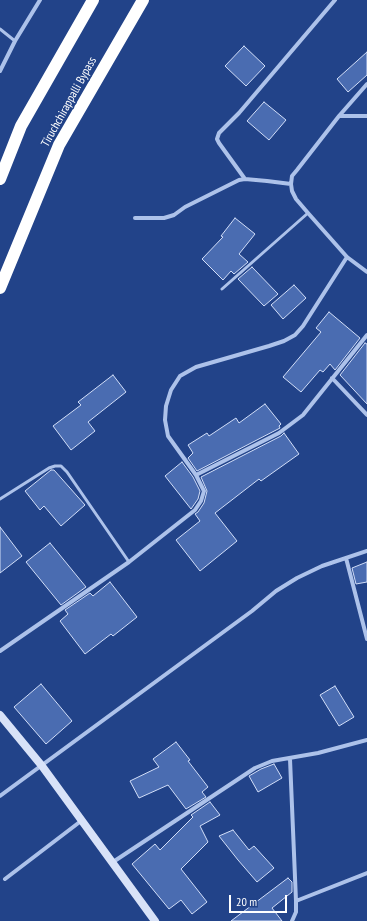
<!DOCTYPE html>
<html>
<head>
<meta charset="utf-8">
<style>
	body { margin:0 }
	#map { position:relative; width:367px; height:921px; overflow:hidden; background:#224389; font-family:"PT Sans Narrow",sans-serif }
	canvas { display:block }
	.scale { position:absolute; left:229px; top:895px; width:58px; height:18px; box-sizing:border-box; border:2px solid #fff; border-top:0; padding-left:5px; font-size:12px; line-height:14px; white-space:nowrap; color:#fff; -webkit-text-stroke:3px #224389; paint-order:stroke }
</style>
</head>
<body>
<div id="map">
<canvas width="367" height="921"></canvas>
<div class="scale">20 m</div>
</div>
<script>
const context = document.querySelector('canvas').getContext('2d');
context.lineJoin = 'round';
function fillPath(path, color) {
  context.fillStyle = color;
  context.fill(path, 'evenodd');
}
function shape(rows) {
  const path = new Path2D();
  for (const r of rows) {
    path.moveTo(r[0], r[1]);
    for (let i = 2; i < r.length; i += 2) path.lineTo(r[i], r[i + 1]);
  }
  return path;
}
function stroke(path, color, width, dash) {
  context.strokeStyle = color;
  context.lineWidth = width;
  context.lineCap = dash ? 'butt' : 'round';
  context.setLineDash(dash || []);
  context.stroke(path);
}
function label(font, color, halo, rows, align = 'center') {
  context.font = font + ' "PT Sans Narrow",sans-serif';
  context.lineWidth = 3;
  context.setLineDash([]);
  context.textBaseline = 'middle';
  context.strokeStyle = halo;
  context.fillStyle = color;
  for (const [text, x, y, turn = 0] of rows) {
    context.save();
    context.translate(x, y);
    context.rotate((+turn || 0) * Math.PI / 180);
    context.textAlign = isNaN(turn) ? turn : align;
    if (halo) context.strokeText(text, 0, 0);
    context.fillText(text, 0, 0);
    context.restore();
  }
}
const building = shape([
	[244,46,265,66,246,86,225,66,244,46],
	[367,52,367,75,348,92,337,79,367,52],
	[264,102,286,120,269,140,247,121,264,102],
	[235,218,255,234,239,254,248,262,234,274,231,271,223,280,202,259,223,237,221,236,235,218],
	[252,267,278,294,264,306,238,279,252,267],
	[294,285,306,298,283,319,271,305,294,285],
	[329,312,360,338,335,370,330,364,323,372,320,370,301,392,283,377,321,332,316,328,329,312],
	[365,343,367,344,367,404,340,375,365,343],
	[113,375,126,392,88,422,95,431,71,450,53,426,81,405,78,402,113,375],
	[265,404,281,424,279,426,280,428,197,471,188,458,193,453,188,445,207,433,209,436,236,418,239,423,265,404],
	[284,433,299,454,261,481,259,479,215,513,237,541,200,571,176,540,200,521,195,514,198,512,204,503,207,491,201,477,281,436,284,433],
	[182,462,193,477,200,491,198,499,191,509,165,476,182,462],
	[51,470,54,470,85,505,61,526,44,506,40,510,25,491,51,470],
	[0,527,22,556,0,573,0,527],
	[50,543,86,587,61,605,26,562,50,543],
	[367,562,367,582,356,584,352,568,367,562],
	[110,582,137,617,113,636,111,634,85,654,60,621,68,614,65,610,90,593,93,596,110,582],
	[41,684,72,721,46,744,14,707,41,684],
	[335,686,354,717,339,726,320,695,335,686],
	[176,742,190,760,188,761,208,787,202,792,206,797,186,809,168,785,139,798,130,781,159,767,153,759,176,742],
	[274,764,282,778,258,792,249,776,261,769,274,764],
	[210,802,220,815,200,826,208,842,181,869,207,902,192,914,181,900,169,909,132,864,155,844,160,850,193,817,191,815,210,802],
	[233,830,249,850,254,846,274,868,257,882,238,860,219,836,233,830],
	[288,878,292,882,292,892,272,908,282,921,231,921,288,878]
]);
const lane = shape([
	[0,29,15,41],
	[222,289,308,213],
	[0,499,49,468,55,466,61,466,67,472,129,562]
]);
const street = shape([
	[0,71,15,41,40,0],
	[367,84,339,116,297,170,292,176,291,184,292,191,296,199,308,213,347,257,367,272],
	[339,116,367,116],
	[245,179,219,143,217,139,219,133,239,113,335,0],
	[135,218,164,218,174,215,185,207,239,180,245,179,267,181,291,184],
	[332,378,367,415],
	[196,475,279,433,303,415,367,335],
	[346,558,367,639],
	[0,651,129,562,195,510,201,501,204,491,196,475,168,436,165,420,166,406,171,390,180,376,196,367,269,346,284,341,295,335,303,326,310,315,347,257],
	[290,759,296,901,296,912,292,921],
	[0,796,252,611,276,591,297,578,322,566,367,551],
	[113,862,255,768,272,761,318,753,367,740],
	[5,879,81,821],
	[296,901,367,873]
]);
const secondary = shape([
	[0,715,42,766,155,921]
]);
const highway = shape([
	[0,179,21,126,93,0],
	[0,288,59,145,143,0]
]);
const streetNames = [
	["Tiruchchirappalli Bypass",69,102,-61]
];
fillPath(building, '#4a6cb1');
stroke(building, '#d2def8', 1);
stroke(lane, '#adc2ea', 3);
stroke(street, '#adc2ea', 4);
stroke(secondary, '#d8e2f8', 8);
stroke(highway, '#fff', 12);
label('12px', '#fff', '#224389', streetNames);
</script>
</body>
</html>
